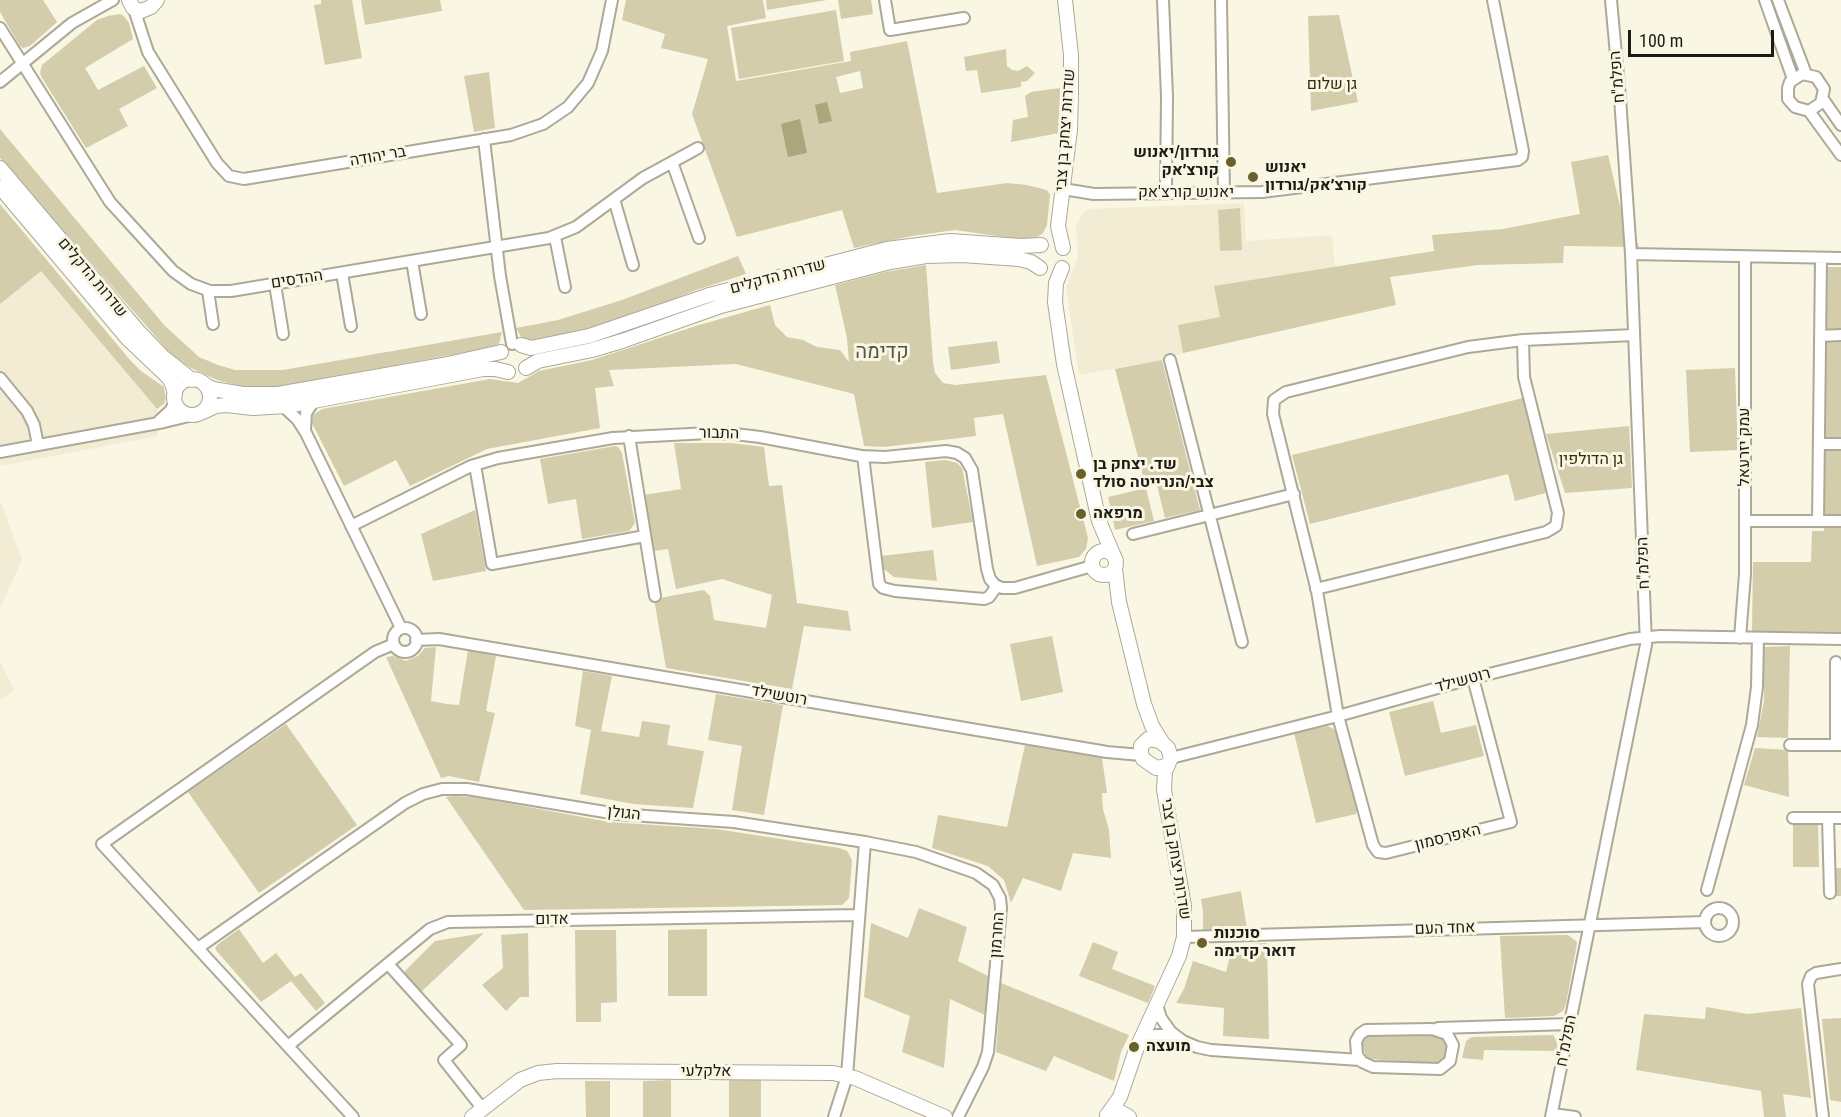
<!DOCTYPE html>
<html>
<head>
<meta charset="utf-8">
<style>
  body { margin:0 }
  #map { position:relative; width:1841px; height:1117px; overflow:hidden; background:#f9f6e4; font-family:"Roboto Condensed",sans-serif }
  canvas { display:block }
  .scale { position:absolute; left:1628px; top:30px; width:146px; height:27px; box-sizing:border-box; border:3px solid #1c1b14; border-top:0; padding-left:8px; font-size:18px; line-height:21px; white-space:nowrap; color:#1c1b14; -webkit-text-stroke:4px #f9f6e4; paint-order:stroke }
</style>
</head>
<body>
<div id="map">
<canvas width="1841" height="1117"></canvas>
<div class="scale">100 m</div>
</div>
<script>
const ctx = document.querySelector('canvas').getContext('2d');
ctx.lineJoin = 'round';
function fill(path, color) {
  ctx.fillStyle = color;
  ctx.fill(path, 'evenodd');
}
function poly(rows) {
  const path = new Path2D();
  for (const r of rows) {
    if (r.length === 3) {
      path.moveTo(r[0] + r[2], r[1]);
      path.arc(r[0], r[1], r[2], 0, 2 * Math.PI);
      continue;
    }
    path.moveTo(r[0], r[1]);
    for (let i = 2; i < r.length; i += 2) path.lineTo(r[i], r[i + 1]);
  }
  return path;
}
function stroke(path, color, width, dash) {
  ctx.strokeStyle = color;
  ctx.lineWidth = width;
  ctx.lineCap = dash ? 'butt' : 'round';
  ctx.setLineDash(dash || []);
  ctx.stroke(path);
}
function label(font, color, halo, rows, align = 'center') {
  ctx.font = font + ' "Roboto Condensed",Heebo,sans-serif';
  ctx.lineWidth = 6;
  ctx.setLineDash([]);
  ctx.textBaseline = 'middle';
  ctx.strokeStyle = halo;
  ctx.fillStyle = color;
  for (const [text, x, y, turn = 0] of rows) {
    ctx.save();
    ctx.translate(x, y);
    ctx.rotate((+turn || 0) * Math.PI / 180);
    ctx.textAlign = isNaN(turn) ? turn : align;
    if (halo) ctx.strokeText(text, 0, 0);
    ctx.fillText(text, 0, 0);
    ctx.restore();
  }
}
fill(poly([
  [1244,203,1246,241,1332,235,1335,268,1215,286,1220,317,1178,325,1183,353,1162,360,1079,375,1066,288,1078,256,1076,225,1083,213,1090,209],
  [41,270,157,409,158,436,0,466,0,304],
  [0,500,22,560,0,608],
  [0,661,14,690,0,700]
]), '#f1ecd3');
fill(poly([
  [0,0,43,0,57,22,30,46,23,48,20,46,0,12],
  [321,0,352,0,362,58,325,65,314,5,321,4],
  [361,0,440,0,442,11,365,25],
  [626,0,763,0,766,18,727,26,736,81,851,61,850,52,907,41,937,193,1007,183,1027,185,1047,190,1050,195,1047,225,1043,233,1032,241,955,230,912,236,854,248,842,210,737,237,692,114,708,59,661,48,665,34,622,20],
  [860,71,863,88,840,93,836,77],
  [766,0,827,0,767,10],
  [838,0,871,0,873,14,841,19],
  [836,10,844,61,739,79,731,28],
  [120,14,124,16,129,23,133,39,85,68,98,90,144,66,157,88,119,109,128,126,86,148,42,78,40,73,42,65,97,20,108,16],
  [1339,15,1358,102,1311,111,1308,16],
  [1006,49,1007,66,1012,70,1018,71,1027,66,1035,73,1027,81,1021,82,1021,87,981,93,977,70,966,71,964,57],
  [489,72,495,128,474,132,464,76],
  [1060,88,1059,133,1011,142,1013,120,1028,117,1025,96,1031,92],
  [0,129,165,326,199,357,218,365,235,370,283,370,502,332,499,344,489,348,272,388,244,387,217,380,189,367,169,352,0,158],
  [1608,155,1620,206,1629,220,1639,247,1564,246,1563,263,1478,265,1390,277,1396,305,1183,353,1178,325,1220,317,1214,286,1434,251,1432,235,1503,229,1580,214,1571,162],
  [0,204,130,360,141,371,164,387,166,398,164,404,157,409,41,271,0,304],
  [1240,208,1242,250,1220,251,1218,210],
  [738,256,746,274,696,290,633,316,599,326,535,341,522,338,516,328,558,320,622,300],
  [926,265,933,362,935,373,943,383,955,385,1046,375,1088,538,1086,549,1079,557,1037,566,1003,414,974,418,976,436,884,447,864,446,854,394,736,364,609,370,614,386,595,388,600,428,487,449,410,486,396,460,344,486,312,423,313,415,322,409,490,379,518,383,539,371,592,360,699,325,770,305,775,325,787,337,803,340,817,347,840,350,849,362,847,338,835,285,885,272],
  [1827,267,1841,267,1841,632,1752,631,1753,562,1811,562,1812,531,1824,531],
  [997,341,1000,363,951,370,948,347],
  [1162,360,1200,510,1165,518,1156,481,1145,484,1115,369],
  [1735,368,1738,450,1690,452,1686,370],
  [1523,398,1546,493,1515,501,1508,474,1310,524,1292,455],
  [1629,426,1632,488,1565,493,1546,434],
  [674,443,731,443,764,447,769,486,782,485,797,603,848,611,851,631,804,626,792,689,666,668,654,599,704,590,710,596,714,620,766,628,772,595,722,579,676,589,668,549,654,551,644,495,681,489],
  [615,446,618,447,622,453,635,523,629,531,582,539,576,499,548,504,540,459],
  [945,460,957,463,962,468,973,522,932,528,925,462],
  [1146,488,1154,521,1115,530,1108,497],
  [475,510,486,571,433,581,421,534],
  [933,550,937,581,894,577,884,569,881,556],
  [1052,636,1063,692,1021,701,1010,644],
  [1790,646,1788,738,1757,737,1764,701,1764,647],
  [436,647,431,701,447,704,459,705,468,650,496,656,486,711,495,713,479,782,449,776,441,778,386,657,393,656,406,661,418,656,425,648],
  [583,671,612,676,601,731,639,737,642,721,670,725,667,745,704,751,693,808,633,804,580,794,591,730,575,726],
  [716,694,783,705,764,815,732,810,742,746,708,740],
  [1433,701,1441,733,1476,725,1484,756,1405,776,1389,712],
  [286,724,357,825,259,893,188,792],
  [1328,726,1337,731,1357,810,1356,814,1316,823,1294,733],
  [1025,745,1102,758,1107,793,1102,793,1103,809,1109,830,1111,858,1073,853,1061,891,1023,878,1011,903,1004,880,988,866,932,848,938,815,1007,827],
  [1755,748,1788,750,1789,797,1744,785],
  [454,796,475,797,609,822,716,829,839,848,847,851,852,860,849,898,842,905,524,910,446,797],
  [1793,823,1818,823,1819,867,1793,867],
  [1836,868,1841,868,1841,896,1836,896],
  [1241,891,1247,929,1203,930,1203,911,1201,899],
  [919,908,967,927,958,961,988,976,985,1015,950,999,944,1068,902,1052,910,1016,864,997,871,923,908,938],
  [239,929,263,963,276,953,295,977,301,973,325,1003,316,1011,291,981,261,1002,215,949,217,945],
  [707,929,707,996,668,996,668,930],
  [575,930,616,930,617,1002,601,1003,601,1022,576,1022],
  [484,933,421,992,406,975,405,971,435,941],
  [528,933,529,997,520,997,506,1011,482,985,503,968,501,935],
  [1568,935,1577,942,1576,949,1566,1004,1563,1011,1554,1016,1505,1018,1500,936],
  [1093,942,1118,952,1112,969,1155,986,1148,1003,1079,976],
  [1267,943,1269,1039,1223,1036,1224,1008,1176,1003,1184,989,1193,961,1226,972,1233,945],
  [1001,983,1129,1035,1121,1052,1114,1081,1054,1056,1046,1071,996,1052],
  [1706,1007,1748,1014,1801,1008,1811,1098,1783,1094,1786,1117,1764,1117,1761,1091,1636,1070,1644,1014,1705,1019],
  [1841,1018,1841,1102,1830,1100,1822,1019],
  [1371,1034,1439,1035,1447,1044,1447,1053,1442,1061,1434,1064,1370,1059,1366,1056,1362,1045,1363,1039],
  [1553,1035,1557,1042,1557,1051,1484,1050,1483,1060,1462,1058,1466,1041,1472,1037],
  [671,1080,671,1117,643,1117,643,1081],
  [729,1080,761,1080,761,1117,729,1117],
  [585,1081,610,1081,610,1117,586,1117]
]), '#d3cdab');
fill(poly([
  [827,102,832,121,819,124,815,105],
  [800,119,807,153,788,157,781,124]
]), '#ada57c');
const street = poly([
  [885,0,890,30,964,18],
  [1163,0,1167,97,1166,193],
  [1221,0,1224,193],
  [1765,0,1793,79],
  [1778,0,1806,74],
  [134,9,148,52,217,163,229,176,244,179,511,135,543,124,568,107,588,83,602,51,612,0],
  [0,28,110,202,173,271,191,284,210,291,231,291,549,238,576,227,643,178,698,148],
  [0,82,72,23,113,0],
  [1823,99,1841,125],
  [1809,111,1821,103,1824,89,1816,77,1802,74,1790,82,1788,88,1788,99,1795,107,1809,111,1841,155],
  [484,139,500,276,512,344],
  [672,162,699,238],
  [1063,189,1094,194,1262,192,1518,160,1522,157,1523,151,1493,0],
  [614,199,633,265],
  [555,237,565,287],
  [1631,254,1841,258],
  [412,261,421,314],
  [342,273,351,326],
  [275,284,283,334],
  [208,291,213,324],
  [1820,336,1841,335],
  [1170,360,1242,642],
  [0,378,27,411,34,425,38,445],
  [284,407,297,419,306,433,401,628],
  [159,421,171,410,175,400],
  [305,430,306,413,314,401],
  [629,436,655,596],
  [1819,444,1841,444],
  [0,452,164,422,193,415],
  [863,456,879,584,883,588,895,591,984,599,989,597,997,586],
  [475,465,492,564,645,536],
  [1745,521,1841,521],
  [1818,521,1821,258],
  [351,526,471,466,498,458,613,438,709,433,735,434,760,437,861,456,885,457,946,451,957,453,965,458,972,470,987,569,990,579,995,585,1002,588,1015,588,1092,566],
  [1133,534,1294,494],
  [1316,589,1546,532,1556,526,1558,513,1524,377,1523,340],
  [405,640,12],
  [1740,638,1745,574,1745,257],
  [416,640,439,639,1107,752,1141,755],
  [1836,662,1836,745],
  [1473,678,1511,822,1386,853,1378,852,1373,845,1338,716,1317,591,1273,414,1274,400,1286,392,1468,347,1523,340,1634,335],
  [1790,745,1841,745],
  [1171,758,1338,716,1473,678,1630,639,1660,636,1841,639],
  [1793,818,1841,818],
  [1828,818,1830,893],
  [865,842,916,852,976,873,993,885,1000,898,1001,908,988,1052,983,1067,958,1117],
  [1707,890,1752,725,1757,687,1758,638],
  [1719,922,14],
  [1184,937,1705,922],
  [198,948,405,803,423,794,442,789,467,789,617,814,734,822,865,842,847,1076,834,1117],
  [388,964,461,1045,444,1060,482,1108],
  [1157,1005,1161,1018,1171,1032,1183,1041,1197,1047,1211,1050,1360,1060],
  [1438,1028,1570,1024],
  [1432,1029,1447,1034,1453,1045,1450,1061,1440,1069,1373,1067,1362,1062,1357,1055,1356,1041,1360,1034,1366,1030,1432,1029],
  [1140,1042,1155,1035,1174,1035],
  [288,1046,430,929,448,922,859,915],
  [1552,1114,1575,1117],
  [353,1117,102,844,375,652,394,644],
  [1551,1117,1646,645,1631,254,1620,98,1611,0],
  [1823,1117,1808,984,1811,976,1816,973,1841,969]
]);
const secondary = poly([
  [129,0,133,8,141,11,151,7,157,0],
  [0,168,138,331,163,357,192,380],
  [0,187,128,339,169,378,173,386,175,395],
  [1063,248,1058,226,1070,130,1071,93,1071,55,1065,0],
  [1062,268,1056,283,1055,302,1064,364,1099,521,1113,554],
  [521,345,531,348,589,336,709,295,887,249,950,241,1021,246,1041,245],
  [526,368,538,361,592,350,622,341,721,306,890,262,926,256,962,255,1019,259,1031,262,1040,268],
  [192,397,18],
  [205,385,213,389,243,394,278,394,443,365,501,352],
  [203,412,216,406,226,405,253,408,287,406,483,369,495,369,508,372],
  [1104,563,12],
  [1115,569,1119,602,1144,704,1152,726,1162,742],
  [1148,739,1160,741,1168,748,1171,758,1167,766,1156,768,1143,759,1141,753,1141,746,1148,739],
  [1108,1114,1120,1097,1136,1050,1179,956,1184,937,1184,906,1164,790,1165,771,1168,765],
  [1107,1115,1112,1112,1119,1111,1129,1117],
  [472,1117,520,1080,538,1073,557,1071,833,1073,855,1078,945,1117]
]);
stroke(street, '#aca999', 14);
stroke(secondary, '#aca999', 16);
stroke(street, '#fff', 10);
stroke(secondary, '#fff', 14);
for (const [x, y, r, color] of [
  [1231,162,6,"#6a602d"],
  [1253,177,6,"#6a602d"],
  [1081,474,6,"#6a602d"],
  [1081,514,6,"#6a602d"],
  [1202,943,6,"#6a602d"],
  [1134,1047,6,"#6a602d"]
]) {
  const dot = new Path2D();
  dot.arc(x, y, r, 0, 2 * Math.PI);
  ctx.fillStyle = color;
  ctx.fill(dot);
  stroke(dot, '#f9f6e4', 2);
}
label('16px', '#1c1b14', '#f9f6e4', [
  ["הפלמ\"ח",1618,77,-95],
  ["שדרות יצחק בן צבי",1066,130,-86],
  ["בר יהודה",378,157,-10],
  ["יאנוש קורצ'אק",1186,193],
  ["שדרות הדקלים",778,277,-15],
  ["שדרות הדקלים",92,278,50],
  ["ההדסים",297,280,-9],
  ["התבור",719,434,1],
  ["עמק יזרעאל",1745,447,-90],
  ["הפלמ\"ח",1644,563,-92],
  ["רוטשילד",1463,681,-15],
  ["רוטשילד",779,696,10],
  ["הגולן",624,814,6],
  ["האפרסמון",1448,838,-14],
  ["שדרות יצחק בן צבי",1175,859,81],
  ["אדום",552,920,-1],
  ["אחד העם",1445,929,-2],
  ["החרמון",998,935,-86],
  ["הפלמ\"ח",1567,1041,-79],
  ["אלקלעי",706,1072]
]);
label('16px', '#352e0c', '#f9f6e4', [
  ["גן שלום",1332,85],
  ["גן הדולפין",1591,460]
]);
label('bold 16px', '#1c1b14', '#f9f6e4', [
  ["גורדון/יאנוש",1219,153,"right"],
  ["קורצ׳אק",1219,171,"right"],
  ["יאנוש",1265,168],
  ["קורצ׳אק/גורדון",1265,186],
  ["שד. יצחק בן",1093,465],
  ["צבי/הנרייטה סולד",1093,483],
  ["מרפאה",1093,514],
  ["סוכנות",1214,934],
  ["דואר קדימה",1214,952],
  ["מועצה",1146,1047]
], 'left');
label('20px', '#555344', '#f9f6e4', [
  ["קדימה",882,353]
]);
</script>
</body>
</html>
